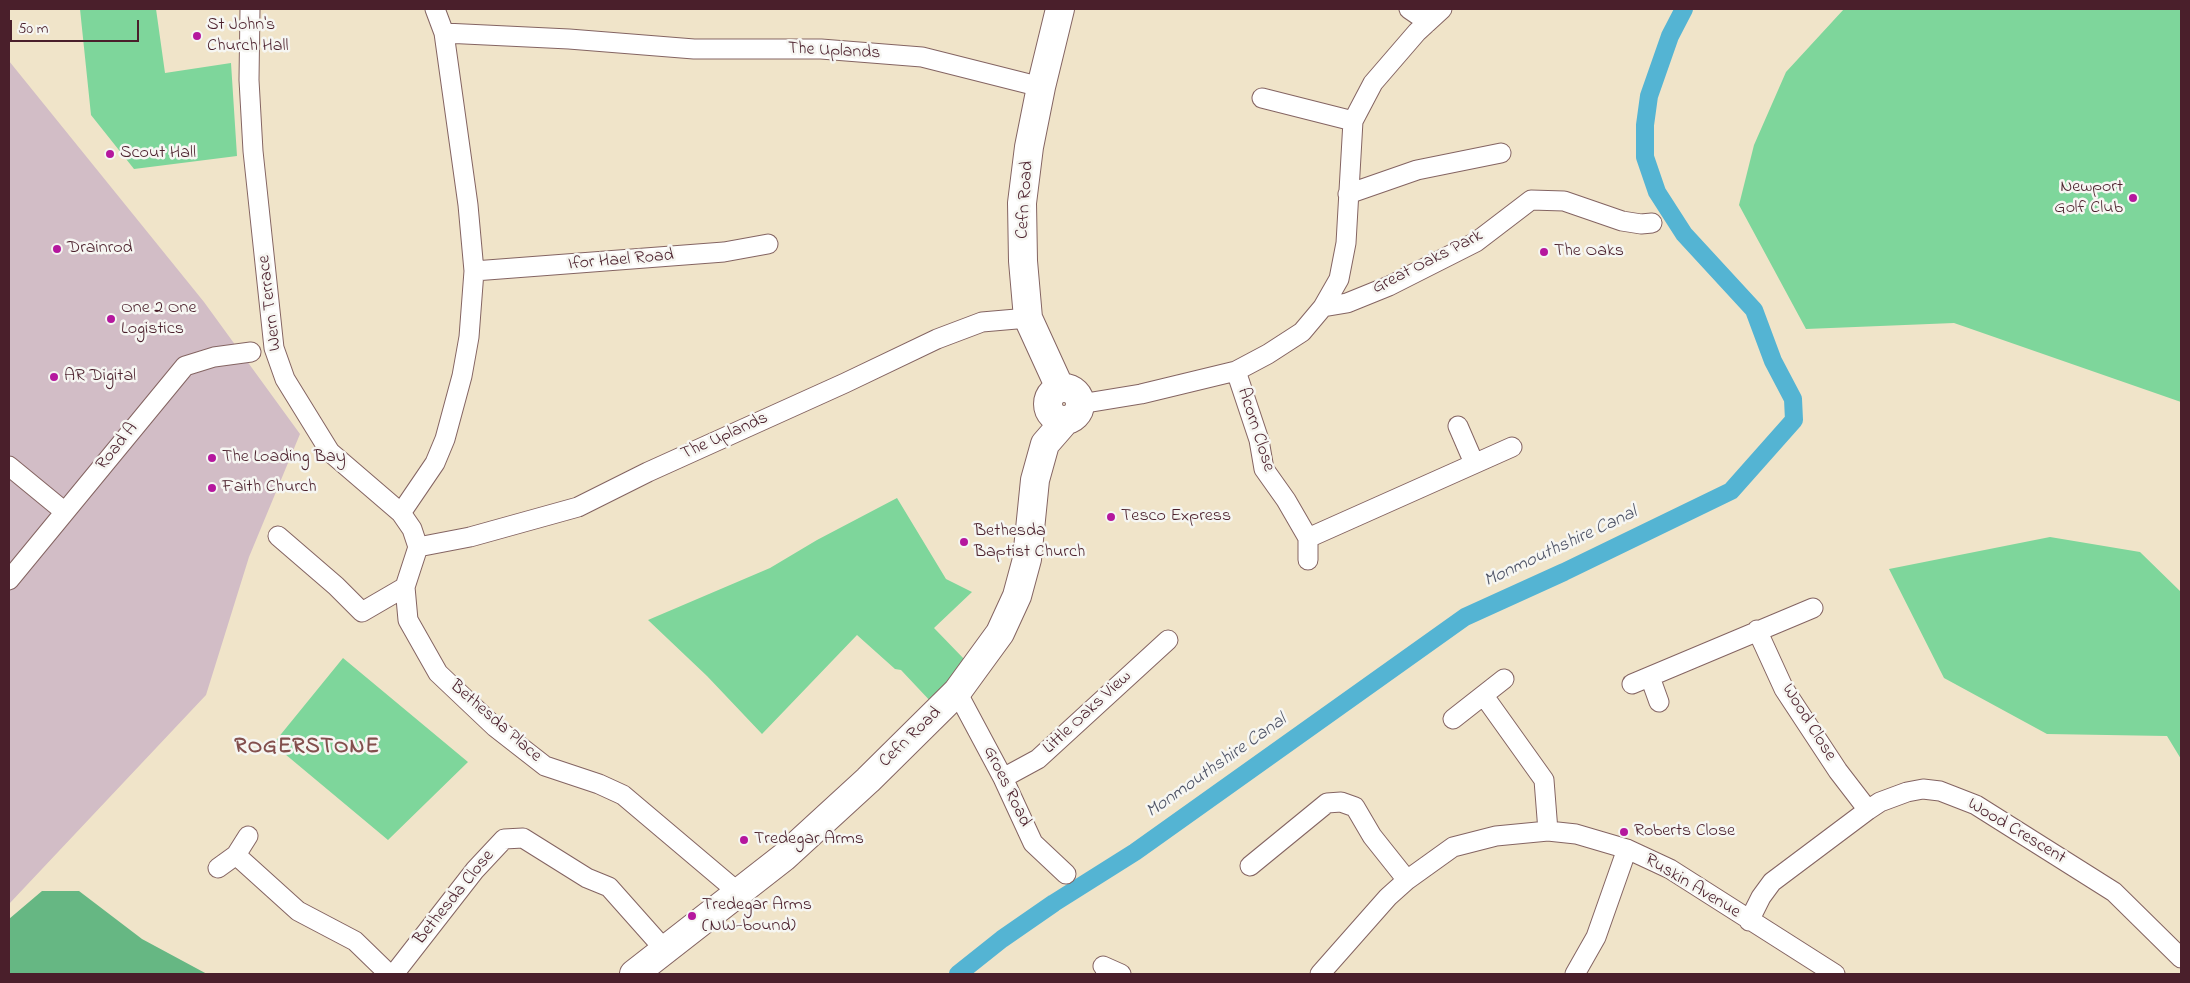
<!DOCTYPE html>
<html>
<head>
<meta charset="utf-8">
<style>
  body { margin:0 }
  #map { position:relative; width:2190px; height:983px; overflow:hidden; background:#f0e4c9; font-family:"Indie Flower",sans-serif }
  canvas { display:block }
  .frame { position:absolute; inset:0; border:10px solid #4a1f2b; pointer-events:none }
  .scale { position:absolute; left:10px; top:20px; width:129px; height:22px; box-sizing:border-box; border:2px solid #4a1f2b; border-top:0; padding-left:6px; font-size:15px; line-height:18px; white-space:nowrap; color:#4a1f2b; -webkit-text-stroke:4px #f6f6f2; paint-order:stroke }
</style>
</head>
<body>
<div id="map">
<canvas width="2190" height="983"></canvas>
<div class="frame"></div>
<div class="scale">50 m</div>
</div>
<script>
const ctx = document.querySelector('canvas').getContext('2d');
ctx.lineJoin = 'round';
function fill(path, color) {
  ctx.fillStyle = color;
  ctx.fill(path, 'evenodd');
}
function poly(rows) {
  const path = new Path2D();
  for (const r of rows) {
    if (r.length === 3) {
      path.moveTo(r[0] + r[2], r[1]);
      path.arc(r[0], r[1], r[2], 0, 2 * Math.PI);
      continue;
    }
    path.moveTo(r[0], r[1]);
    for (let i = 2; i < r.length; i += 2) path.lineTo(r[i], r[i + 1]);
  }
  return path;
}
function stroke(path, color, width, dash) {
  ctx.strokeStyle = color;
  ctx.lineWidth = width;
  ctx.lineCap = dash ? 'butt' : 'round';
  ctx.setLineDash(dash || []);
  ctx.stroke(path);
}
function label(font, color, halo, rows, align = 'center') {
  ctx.font = font + ' "Indie Flower",sans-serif';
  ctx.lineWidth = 5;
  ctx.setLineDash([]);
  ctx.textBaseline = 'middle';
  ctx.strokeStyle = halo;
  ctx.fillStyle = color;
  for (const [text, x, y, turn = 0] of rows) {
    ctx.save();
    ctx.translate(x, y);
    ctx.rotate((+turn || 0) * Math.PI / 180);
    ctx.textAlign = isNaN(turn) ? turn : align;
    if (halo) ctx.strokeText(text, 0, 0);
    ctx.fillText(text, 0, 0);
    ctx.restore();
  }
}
fill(poly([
  [9,61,204,302,300,434,249,557,206,695,9,904]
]), '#d2bdc6');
fill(poly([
  [80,9,156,9,165,73,231,63,237,156,134,169,91,115],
  [1844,9,2181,9,2181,402,1954,323,1806,329,1739,205,1754,145,1786,72],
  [897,498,946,579,972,592,934,628,965,660,933,704,901,670,895,669,857,635,762,734,707,676,648,620,770,568,817,540],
  [2050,537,2140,552,2181,592,2181,759,2167,736,2047,734,1944,678,1889,569],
  [343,658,468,762,388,840,273,744]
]), '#7ed69b');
fill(poly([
  [42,891,79,891,142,939,207,974,9,974,9,919]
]), '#66b783');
stroke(poly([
  [958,974,1002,939,1054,903,1135,852,1465,617,1564,572,1731,491,1794,420,1793,399,1773,361,1754,310,1684,234,1657,192,1645,157,1645,125,1649,96,1670,36,1684,9]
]), '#54b4d3', 18);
const minor = poly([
  [250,9,249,80,253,151,274,348,285,379,330,452,401,513,412,529,418,547],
  [1409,9,1428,22],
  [444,33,569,39,694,49,821,49,922,57,1041,87],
  [1262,98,1353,121],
  [1348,194,1417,170,1501,153],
  [474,271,724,252,768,244],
  [1323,307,1347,303,1389,286,1476,242,1531,200,1564,201,1622,221,1641,224,1652,223],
  [1236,371,1259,440,1264,469,1286,500,1308,538,1308,560],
  [1080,404,1141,394,1236,371,1268,354,1302,332,1323,307,1339,279,1346,243,1353,121,1373,83,1417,32,1442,9],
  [1458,426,1474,463],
  [9,466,65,512],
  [401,513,435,463,445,439,462,376,469,337,474,271,468,205,444,33,435,9],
  [278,536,336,586,362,612,405,587],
  [1308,538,1512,447],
  [418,547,470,537,578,507,648,472,845,383,937,339,982,322,1028,318],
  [418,547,405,587,408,620,438,673,495,727,545,766,599,784,623,795,739,893],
  [9,580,185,366,214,357,251,352],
  [1757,630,1784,689,1838,771,1868,810],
  [1650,677,1659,702],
  [1632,684,1813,608],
  [957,692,1003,778,1033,843,1066,874],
  [1484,696,1544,780,1548,831],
  [1453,719,1504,679],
  [1003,778,1038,759,1168,640],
  [236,855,298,911,355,941,389,974],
  [1250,866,1327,803,1341,802,1355,807,1372,836,1407,880],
  [218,868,236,855,248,836],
  [1749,921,1761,897,1772,882,1868,810,1880,802,1907,792,1923,789,1940,791,1976,805,2114,892,2181,958],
  [1103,966,1121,974],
  [394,974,475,870,504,839,523,838,587,878,609,887,665,950],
  [1320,974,1388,897,1407,880,1453,847,1496,836,1548,831,1576,834,1627,849,1670,869,1835,974],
  [1575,974,1596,937,1627,849]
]);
const secondary = poly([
  [1060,9,1041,87,1029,147,1022,203,1023,261,1028,318,1060,388],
  [1064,404,16],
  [634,974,784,857,868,780,957,692,1000,633,1017,596,1027,559,1035,480,1045,444,1065,421]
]);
stroke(minor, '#846462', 21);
stroke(secondary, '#846462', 30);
stroke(minor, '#fff', 19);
stroke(secondary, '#fff', 28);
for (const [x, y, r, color] of [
  [197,36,5,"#b5179e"],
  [110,154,5,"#b5179e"],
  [2133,198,5,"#b5179e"],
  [57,249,5,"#b5179e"],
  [1544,252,5,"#b5179e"],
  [111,319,5,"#b5179e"],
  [54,377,5,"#b5179e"],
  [212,458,5,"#b5179e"],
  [212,488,5,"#b5179e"],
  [1111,517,5,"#b5179e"],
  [964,542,5,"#b5179e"],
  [1624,832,5,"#b5179e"],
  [744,840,5,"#b5179e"],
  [692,916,5,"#b5179e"]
]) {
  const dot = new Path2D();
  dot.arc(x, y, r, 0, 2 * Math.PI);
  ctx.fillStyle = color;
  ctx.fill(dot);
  stroke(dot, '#f6f6f2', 2);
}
label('18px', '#4a1f2b', '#f6f6f2', [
  ["St John's",207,26],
  ["Church Hall",207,47],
  ["Scout Hall",120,154],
  ["Newport",2123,188,"right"],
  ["Golf Club",2123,209,"right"],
  ["Drainrod",67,249],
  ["The Oaks",1554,252],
  ["One 2 One",121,309],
  ["Logistics",121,330],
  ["AR Digital",64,377],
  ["The Loading Bay",222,458],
  ["Faith Church",222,488],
  ["Tesco Express",1121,517],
  ["Bethesda",974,532],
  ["Baptist Church",974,553],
  ["Roberts Close",1634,832],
  ["Tredegar Arms",754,840],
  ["Tredegar Arms",702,906],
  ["(NW-bound)",702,927]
], 'left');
label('18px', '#4a1f2b', '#f6f6f2', [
  ["The Uplands",834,52,3],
  ["Cefn Road",1026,200,-86],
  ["Ifor Hael Road",621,261,-5],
  ["Great Oaks Park",1428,263,-27],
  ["Wern Terrace",271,303,-97],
  ["Acorn Close",1255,430,72],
  ["The Uplands",725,437,-24],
  ["Road A",118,447,-51],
  ["Little Oaks View",1088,713,-43],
  ["Bethesda Place",495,722,41],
  ["Wood Close",1808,723,58],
  ["Cefn Road",911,738,-44],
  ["Groes Road",1006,787,64],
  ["Wood Crescent",2016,832,31],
  ["Ruskin Avenue",1692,887,31],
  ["Bethesda Close",455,898,-51]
]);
label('italic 19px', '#4e5366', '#f6f6f2', [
  ["Monmouthshire Canal",1561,548,-25],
  ["Monmouthshire Canal",1217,767,-35]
]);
ctx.letterSpacing = '1px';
label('bold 22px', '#834f4d', '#f6f6f2', [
  ["ROGERSTONE",307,748]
]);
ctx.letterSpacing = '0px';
</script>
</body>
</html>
